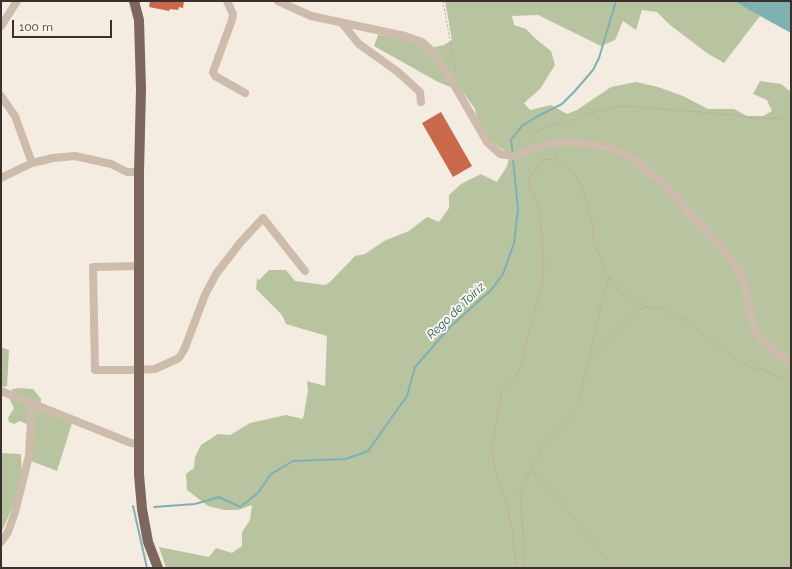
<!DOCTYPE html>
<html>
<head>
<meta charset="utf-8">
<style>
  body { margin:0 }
  #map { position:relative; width:792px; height:569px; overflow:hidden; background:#f4ebe1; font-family:Raleway,sans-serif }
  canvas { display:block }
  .frame { position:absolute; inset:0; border:2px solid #3b302b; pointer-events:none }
  .scale { position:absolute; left:12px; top:20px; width:100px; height:18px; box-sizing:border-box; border:2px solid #3b302b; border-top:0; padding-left:5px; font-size:12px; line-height:14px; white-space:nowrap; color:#3b302b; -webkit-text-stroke:3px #fbf5ee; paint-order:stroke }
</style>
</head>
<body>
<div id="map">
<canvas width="792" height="569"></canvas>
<div class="frame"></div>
<div class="scale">100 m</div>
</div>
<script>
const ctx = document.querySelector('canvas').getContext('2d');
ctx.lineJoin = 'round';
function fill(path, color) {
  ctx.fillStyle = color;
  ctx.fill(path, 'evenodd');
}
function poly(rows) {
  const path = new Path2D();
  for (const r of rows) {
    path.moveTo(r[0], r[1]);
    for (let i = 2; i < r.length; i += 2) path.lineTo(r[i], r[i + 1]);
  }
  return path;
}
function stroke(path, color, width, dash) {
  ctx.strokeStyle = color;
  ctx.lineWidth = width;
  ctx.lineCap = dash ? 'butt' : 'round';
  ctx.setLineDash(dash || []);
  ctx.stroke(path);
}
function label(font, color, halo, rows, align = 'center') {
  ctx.font = font + ' Raleway,sans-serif';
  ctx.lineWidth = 4;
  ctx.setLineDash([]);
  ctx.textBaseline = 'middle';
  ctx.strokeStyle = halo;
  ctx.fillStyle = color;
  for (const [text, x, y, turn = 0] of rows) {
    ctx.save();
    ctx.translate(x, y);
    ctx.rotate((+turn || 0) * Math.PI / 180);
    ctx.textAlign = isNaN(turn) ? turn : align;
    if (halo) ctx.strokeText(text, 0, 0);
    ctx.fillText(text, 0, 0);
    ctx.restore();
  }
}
fill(poly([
  [445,1,734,1,760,16,724,63,707,53,670,25,657,12,642,10,636,30,623,21,615,40,601,46,538,15,512,16,514,25,526,29,537,40,551,51,555,65,540,89,524,103,530,110,551,105,567,114,577,110,611,87,636,82,658,87,683,96,708,109,734,109,747,116,763,116,772,111,767,100,753,94,760,81,781,84,791,92,791,568,166,568,159,547,209,557,216,548,232,553,242,546,242,532,250,520,252,505,238,510,224,510,208,506,187,490,186,474,194,468,195,457,201,445,218,434,230,435,250,423,286,415,303,419,308,391,307,381,325,386,327,336,286,324,282,315,256,289,257,278,259,280,269,270,286,270,295,281,325,285,330,282,355,256,365,254,384,241,409,231,427,217,439,222,449,208,449,195,461,184,481,174,497,182,507,166,510,154,500,148,485,136,478,123,475,109,463,92,438,82,374,46,378,35,399,37,430,48,444,45,452,40],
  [1,347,9,350,7,386,1,387],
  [18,388,33,389,41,399,40,411,73,420,57,471,31,461,31,426,20,421,14,424,9,422,8,418,14,408,7,394,13,389],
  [1,453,21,454,22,480,10,513,1,533]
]), '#b8c4a0');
fill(poly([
  [734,1,791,1,791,33,751,11]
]), '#7fb0b2');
stroke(poly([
  [513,155,511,140,522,126,536,117,562,104,574,92,593,70,599,58,616,1],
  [133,506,147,568],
  [154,507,195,504,219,497,240,507,258,493,271,474,293,461,346,459,368,451,407,396,415,367,450,327,491,290,503,274,514,243,518,209,513,159]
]), '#7fb0b2', 2);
fill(poly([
  [150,1,184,1,183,8,179,7,178,10,170,9,169,11,149,7],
  [441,112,472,166,453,177,422,123]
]), '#c8694b');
stroke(poly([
  [443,1,456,73],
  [529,142,533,134,541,129,570,121,587,114,614,107,625,106,734,115,758,119,783,118,791,123],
  [609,278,622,294,637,300,646,307,661,308,682,318,698,329,713,343,750,367,764,370,791,383],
  [591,355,623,327,632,315,639,309,646,307],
  [532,469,615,568],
  [516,568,512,531,507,505,497,477,493,458,492,445,502,392,517,374,522,362,525,347,536,308,543,278,544,263,540,211,535,197,530,188,528,181,542,160,558,159],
  [522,568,525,558,520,495,542,447,567,423,578,406,602,301,609,278,593,240,593,224,581,185,574,172,560,162,552,150]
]), '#b9a596', 1, [2, 2]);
stroke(poly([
  [227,1,233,14,232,20,213,72,215,76,245,93],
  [278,1,311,16,405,36,422,42,434,53,456,88,487,142,500,154,513,156,522,154,527,151,551,143,565,142,583,143,606,147,621,152,633,159,663,184,723,249,738,269,743,280,754,328,759,337,779,355,791,362],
  [341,22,359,44,398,72,420,92,421,102],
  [1,26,17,1],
  [1,96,15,116,32,163],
  [1,178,32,163,53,158,75,156,111,164,127,172,139,172],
  [139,266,93,267,95,370,139,370,155,369,179,358,184,350,205,295,216,274,240,243,263,218,305,271],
  [1,391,131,443,140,444],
  [1,542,8,532,15,512,29,456,32,403]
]), '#cdbbac', 8);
stroke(poly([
  [134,1,139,20,141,89,139,172,139,475,142,509,148,542,158,568]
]), '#7d675c', 10);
label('italic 12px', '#1f5a5e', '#fbf5ee', [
  ["Rego de Toiriz",456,311,-44]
]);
</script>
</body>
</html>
